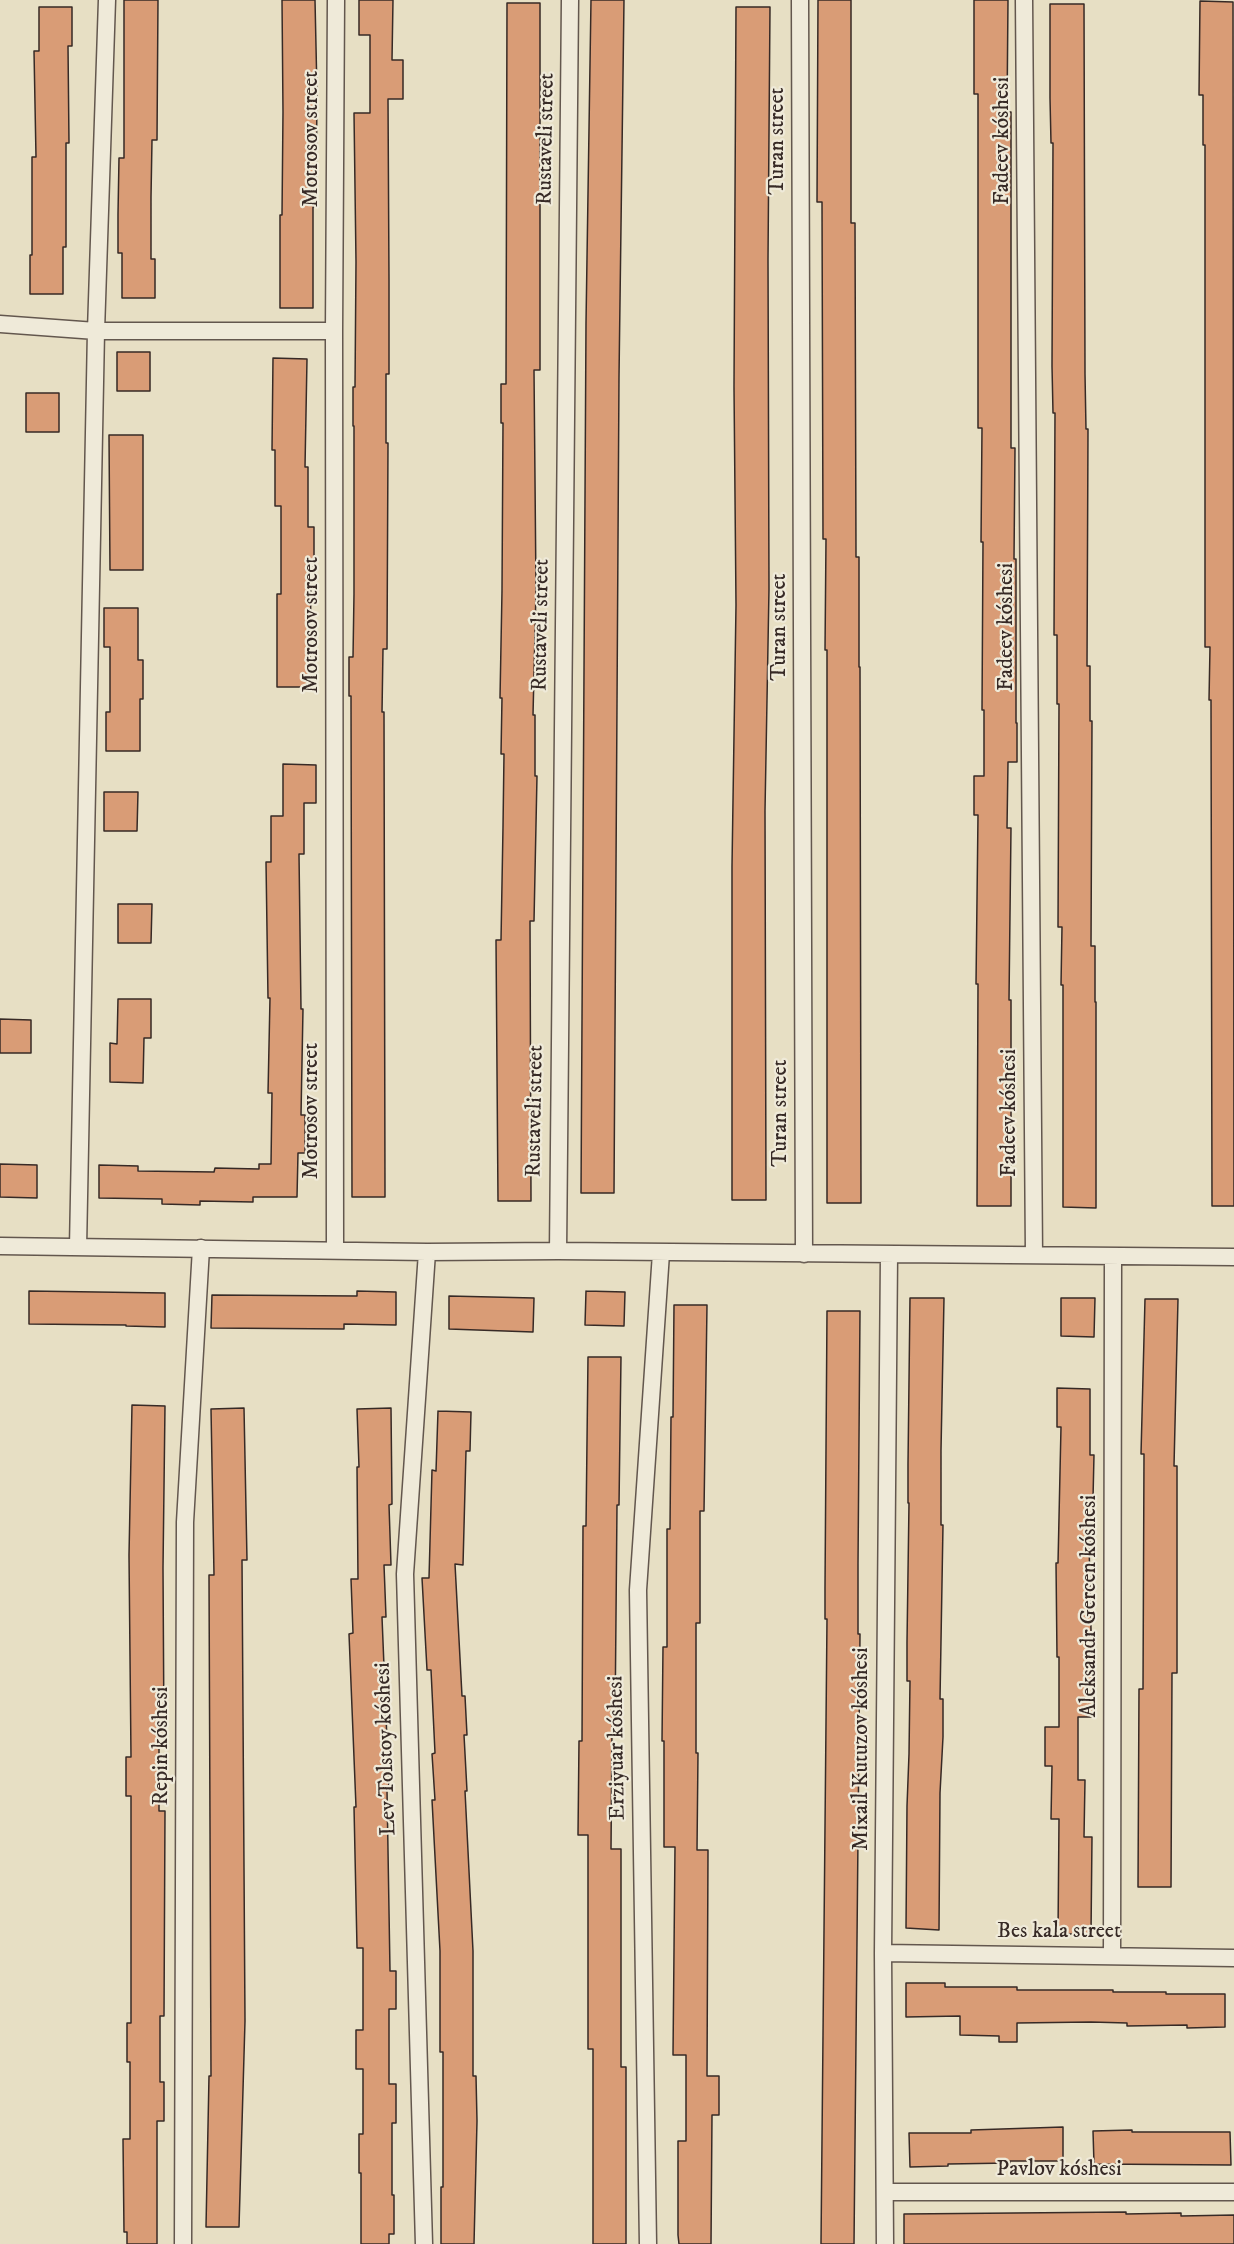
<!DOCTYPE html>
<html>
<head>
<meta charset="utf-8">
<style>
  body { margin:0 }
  canvas { display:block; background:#e7dfc4 }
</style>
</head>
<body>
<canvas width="1234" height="2244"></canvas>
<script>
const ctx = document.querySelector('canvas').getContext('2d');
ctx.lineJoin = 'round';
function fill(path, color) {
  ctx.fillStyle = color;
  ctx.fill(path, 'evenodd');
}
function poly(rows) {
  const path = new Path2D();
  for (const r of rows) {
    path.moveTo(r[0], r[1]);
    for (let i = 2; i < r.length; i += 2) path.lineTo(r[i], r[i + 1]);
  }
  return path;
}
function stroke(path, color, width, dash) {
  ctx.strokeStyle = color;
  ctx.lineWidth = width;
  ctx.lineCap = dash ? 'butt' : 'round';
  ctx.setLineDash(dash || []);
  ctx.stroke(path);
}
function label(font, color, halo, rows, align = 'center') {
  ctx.font = font + ' "IM FELL DW Pica",serif';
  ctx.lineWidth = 4.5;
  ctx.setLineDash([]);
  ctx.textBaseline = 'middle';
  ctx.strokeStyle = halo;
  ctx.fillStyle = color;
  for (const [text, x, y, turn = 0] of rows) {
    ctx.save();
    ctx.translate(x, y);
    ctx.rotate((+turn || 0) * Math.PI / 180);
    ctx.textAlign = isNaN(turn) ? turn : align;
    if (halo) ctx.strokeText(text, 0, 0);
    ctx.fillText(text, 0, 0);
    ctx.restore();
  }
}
const building = poly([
  [124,0,158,0,157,140,152,140,151,197,151,259,155,259,155,298,122,298,122,253,118,253,118,214,119,158,124,158,124,0],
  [282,0,315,0,317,92,316,207,313,207,313,308,280,308,280,215,282,215,283,112,282,0],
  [359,0,393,0,392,60,403,60,403,99,388,99,389,280,389,374,386,374,386,443,388,443,387,649,383,649,382,712,384,712,385,1197,352,1197,351,696,349,696,349,657,353,657,354,594,354,426,353,426,353,387,355,387,356,262,354,113,370,113,370,35,359,35,359,0],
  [591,0,624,0,619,377,614,1193,581,1193,586,323,591,0],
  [818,0,851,0,851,223,855,223,856,557,859,557,859,667,860,667,861,1203,827,1203,827,650,825,650,826,539,823,539,822,202,817,202,818,0],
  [974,0,1008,0,1007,112,1011,112,1011,448,1015,448,1014,559,1016,559,1016,723,1017,723,1017,762,1008,762,1007,828,1011,828,1009,1000,1011,1000,1011,1206,977,1206,978,984,976,984,978,815,974,815,974,776,984,776,984,710,982,710,983,542,981,542,982,428,978,428,978,94,974,94,974,0],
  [1200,1,1233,2,1234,1206,1212,1206,1211,700,1209,700,1210,647,1205,647,1205,145,1203,145,1203,95,1199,95,1200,1],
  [507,3,540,3,540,370,534,370,536,590,533,715,535,715,535,776,537,776,534,921,530,921,531,1201,498,1201,496,940,501,940,503,827,504,754,501,754,502,698,500,698,502,591,503,423,501,423,501,384,506,384,507,3],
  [1050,4,1084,4,1085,374,1086,429,1088,429,1087,666,1090,666,1090,721,1092,721,1091,946,1095,946,1095,1002,1096,1002,1096,1208,1063,1207,1063,985,1061,985,1062,927,1058,927,1059,704,1057,704,1057,635,1054,635,1055,413,1053,413,1052,366,1053,143,1051,143,1050,98,1050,4],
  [39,7,72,7,72,46,68,46,69,143,66,143,66,247,63,247,63,294,30,294,30,255,32,255,32,157,36,157,34,51,39,51,39,7],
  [736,7,770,7,768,259,769,589,765,811,766,1200,732,1200,732,866,736,605,734,387,736,7],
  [117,352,150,352,150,391,117,391,117,352],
  [273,358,307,359,305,467,308,467,308,527,314,527,314,566,311,566,310,687,277,687,277,594,281,594,281,506,275,506,275,450,272,450,273,358],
  [26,393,59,393,59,432,26,432,26,393],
  [109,435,143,435,143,570,110,570,109,435],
  [104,608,138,608,138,660,143,660,143,699,140,699,140,751,106,751,106,712,110,712,110,647,104,647,104,608],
  [283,764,316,765,316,803,304,803,304,854,299,854,301,1009,303,1009,301,1115,305,1115,305,1153,298,1153,297,1197,253,1197,253,1202,200,1201,200,1205,162,1204,162,1199,99,1198,99,1165,138,1166,138,1171,214,1172,215,1168,259,1169,259,1164,271,1164,272,1093,268,1093,270,998,268,998,266,862,271,862,271,816,283,816,283,764],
  [104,792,138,792,137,831,104,831,104,792],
  [118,904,152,904,151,943,118,943,118,904],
  [118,999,151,999,151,1038,144,1038,143,1083,110,1082,110,1043,117,1044,118,999],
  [0,1019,31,1020,31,1053,0,1053,0,1019],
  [0,1164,37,1165,37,1198,0,1197,0,1164],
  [29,1291,165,1293,165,1327,126,1326,126,1325,29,1324,29,1291],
  [357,1291,396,1292,396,1325,344,1324,344,1329,211,1328,212,1295,357,1296,357,1291],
  [586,1291,625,1292,624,1326,585,1325,586,1291],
  [449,1296,534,1298,533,1332,449,1329,449,1296],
  [910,1298,944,1298,941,1450,941,1525,943,1525,940,1699,943,1699,943,1737,940,1793,939,1930,906,1928,907,1806,909,1754,910,1681,907,1681,907,1642,909,1503,908,1503,908,1464,910,1298],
  [1061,1298,1095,1298,1094,1337,1061,1336,1061,1298],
  [1145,1299,1178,1299,1174,1466,1177,1466,1177,1673,1172,1673,1171,1887,1138,1887,1139,1689,1143,1689,1144,1454,1141,1454,1145,1299],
  [674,1305,707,1305,704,1511,700,1511,700,1623,696,1623,696,1753,698,1753,697,1850,708,1850,707,2076,719,2076,719,2115,712,2115,711,2244,679,2244,678,2235,678,2141,686,2141,686,2055,673,2055,675,1847,664,1847,664,1741,662,1741,663,1647,667,1647,667,1529,670,1529,671,1417,673,1417,674,1305],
  [827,1311,860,1311,858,1564,858,1634,860,1634,854,2244,821,2244,827,1619,825,1619,825,1587,827,1311],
  [588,1357,621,1357,619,1505,617,1505,615,1726,612,1726,611,1849,621,1849,621,2067,626,2067,626,2244,593,2244,593,2049,588,2049,588,1835,578,1835,579,1741,582,1741,583,1526,586,1526,588,1357],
  [1057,1388,1090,1389,1090,1455,1094,1455,1092,1542,1089,1542,1093,1717,1078,1717,1078,1780,1085,1780,1084,1837,1092,1837,1091,1934,1058,1934,1059,1819,1051,1819,1052,1766,1045,1766,1045,1727,1059,1727,1059,1657,1057,1657,1056,1563,1058,1563,1061,1427,1057,1427,1057,1388],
  [132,1405,165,1406,163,1568,164,1737,159,1737,159,1811,165,1811,164,2016,160,2016,160,2082,164,2082,164,2121,157,2121,157,2244,127,2244,127,2232,124,2232,123,2139,130,2139,130,2062,127,2062,127,2023,131,2023,131,1796,126,1796,126,1757,131,1757,129,1555,132,1405],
  [244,1408,247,1560,242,1560,245,2021,239,2227,206,2227,209,2076,211,2076,209,1575,214,1575,211,1409,244,1408],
  [391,1408,392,1504,389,1505,391,1565,384,1565,386,1617,382,1617,389,1790,387,1790,390,1971,396,1971,396,2009,389,2009,389,2084,396,2084,396,2123,392,2123,392,2195,394,2195,394,2234,389,2234,389,2244,361,2244,361,2173,359,2173,359,2134,363,2134,363,2069,356,2069,356,2030,363,2030,363,1948,357,1948,354,1807,356,1807,349,1634,353,1633,351,1579,358,1579,357,1467,359,1467,357,1409,391,1408],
  [438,1411,471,1412,470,1451,466,1451,463,1565,455,1564,462,1696,465,1696,467,1735,464,1735,467,1791,465,1791,473,1951,473,2076,476,2076,477,2121,474,2244,441,2244,441,2187,443,2187,443,2052,440,2052,440,1951,432,1800,435,1800,432,1754,435,1753,431,1670,427,1670,422,1578,429,1578,432,1470,436,1471,438,1411],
  [906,1983,945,1983,945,1987,1017,1987,1017,1990,1113,1990,1113,1992,1166,1992,1166,1994,1225,1994,1225,2027,1187,2028,1187,2025,1127,2026,1127,2023,1091,2022,1017,2023,1017,2042,999,2042,999,2036,960,2035,960,2016,906,2017,906,1983],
  [1063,2127,1063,2161,1010,2161,1010,2163,948,2164,948,2166,910,2167,909,2133,971,2133,971,2130,1063,2127],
  [1132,2130,1132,2132,1230,2132,1231,2165,1094,2164,1093,2131,1132,2130],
  [1126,2212,1126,2214,1181,2213,1181,2216,1234,2215,1234,2244,904,2244,904,2214,1126,2212]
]);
fill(building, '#d99c76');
stroke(building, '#372a26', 1.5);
const street = poly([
  [800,0,804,1254],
  [1024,0,1034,1254],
  [0,324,96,331,334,331],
  [0,1246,427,1252,558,1251,1234,1257],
  [78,1247,96,331,107,0],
  [335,1250,334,331,336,0],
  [558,1251,570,0],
  [883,1953,1234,1958],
  [1112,1955,1113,1257],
  [885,2192,1234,2192],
  [183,2244,185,1522,201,1248],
  [424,2244,405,1574,427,1252],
  [648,2244,638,1590,661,1253],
  [885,2244,883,1953,889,1255]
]);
stroke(street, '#63574e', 19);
stroke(street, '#efead9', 16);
label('22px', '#372a26', '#efead9', [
  ["Motrosov street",312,139,-90],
  ["Rustaveli street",547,139,-89],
  ["Turan street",778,141,-90],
  ["Fadeev kóshesi",1003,141,-90],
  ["Motrosov street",312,625,-90],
  ["Rustaveli street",542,625,-89],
  ["Turan street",780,627,-90],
  ["Fadeev kóshesi",1007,627,-90],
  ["Motrosov street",312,1111,-90],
  ["Rustaveli street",536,1111,-89],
  ["Turan street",781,1113,-90],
  ["Fadeev kóshesi",1010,1113,-90],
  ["Aleksandr Gercen kóshesi",1090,1606,-90],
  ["Repin kóshesi",162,1746,-90],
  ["Erziyuar kóshesi",618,1748,-91],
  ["Lev Tolstoy kóshesi",387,1749,-92],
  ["Mixail Kutuzov kóshesi",862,1749,-90],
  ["Bes kala street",1059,1932],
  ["Pavlov kóshesi",1059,2170]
]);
</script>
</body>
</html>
